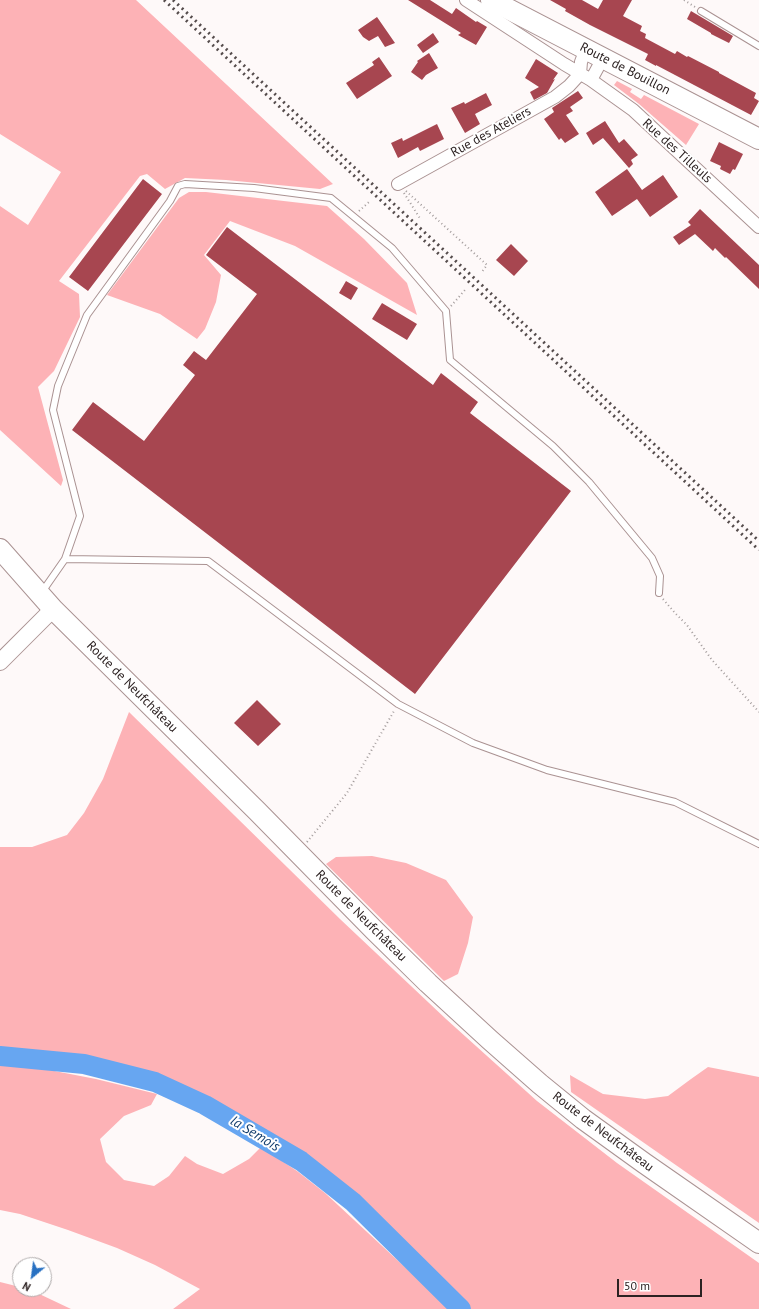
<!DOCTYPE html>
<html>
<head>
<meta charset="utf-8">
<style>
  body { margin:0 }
  #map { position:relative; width:759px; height:1309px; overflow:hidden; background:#fef9f9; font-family:"PT Sans",sans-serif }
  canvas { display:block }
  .north { position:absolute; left:12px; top:1257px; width:40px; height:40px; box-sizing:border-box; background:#fff; border:1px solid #aba7a7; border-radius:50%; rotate:209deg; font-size:11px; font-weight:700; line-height:16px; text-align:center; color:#2c2222 }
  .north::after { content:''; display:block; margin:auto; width:14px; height:18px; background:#2871c2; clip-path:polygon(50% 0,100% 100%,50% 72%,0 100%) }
  .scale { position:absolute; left:617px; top:1279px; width:85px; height:18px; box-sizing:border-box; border:2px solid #2c2222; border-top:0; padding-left:5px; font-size:12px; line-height:14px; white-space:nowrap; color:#2c2222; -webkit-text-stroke:3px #fff; paint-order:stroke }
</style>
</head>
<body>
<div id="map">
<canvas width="759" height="1309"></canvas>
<div class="north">N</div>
<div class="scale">50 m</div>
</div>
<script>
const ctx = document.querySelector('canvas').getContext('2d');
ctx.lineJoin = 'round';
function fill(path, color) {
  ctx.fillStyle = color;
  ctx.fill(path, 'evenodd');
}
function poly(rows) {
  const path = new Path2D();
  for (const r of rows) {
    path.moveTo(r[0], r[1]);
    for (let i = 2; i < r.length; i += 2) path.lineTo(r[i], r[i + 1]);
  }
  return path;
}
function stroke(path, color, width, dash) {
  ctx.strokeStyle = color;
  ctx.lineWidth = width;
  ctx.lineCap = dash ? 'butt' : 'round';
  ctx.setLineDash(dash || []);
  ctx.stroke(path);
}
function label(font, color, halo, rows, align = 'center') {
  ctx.font = font + ' "PT Sans",sans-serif';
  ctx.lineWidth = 4;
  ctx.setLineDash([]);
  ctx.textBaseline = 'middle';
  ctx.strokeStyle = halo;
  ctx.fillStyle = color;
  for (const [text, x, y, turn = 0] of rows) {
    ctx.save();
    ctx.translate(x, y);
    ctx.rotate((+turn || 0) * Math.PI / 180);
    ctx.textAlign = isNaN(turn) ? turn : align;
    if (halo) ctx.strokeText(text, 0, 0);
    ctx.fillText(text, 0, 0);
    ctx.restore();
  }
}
fill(poly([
  [0,0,136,0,333,184,320,189,226,180,185,178,165,189,147,174,140,176,59,281,79,294,80,317,54,371,38,387,63,480,61,486,0,430,0,206,28,225,61,172,0,134],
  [617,81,632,89,630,92,641,99,644,95,699,124,686,145,639,104,614,85],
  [189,192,206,192,327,206,364,239,407,283,417,315,295,246,230,221,204,255,221,275,216,302,205,329,197,339,160,314,107,295,179,198],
  [129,712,340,919,446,1019,537,1101,617,1163,759,1263,759,1309,471,1309,358,1195,306,1154,210,1099,157,1073,86,1056,0,1049,0,847,32,847,67,835,84,813,103,779],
  [372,856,406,863,446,880,473,917,468,943,458,974,444,981,326,864,336,857],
  [0,1063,44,1069,96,1079,157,1094,151,1105,124,1116,100,1139,106,1162,124,1180,154,1186,169,1176,185,1156,197,1164,223,1174,249,1159,261,1147,297,1171,325,1193,450,1309,173,1309,200,1289,155,1265,117,1248,68,1230,20,1214,0,1210],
  [708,1067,759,1077,759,1223,571,1092,570,1075,603,1094,645,1099,668,1096,691,1079],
  [0,1282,20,1287,20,1289,33,1291,71,1309,0,1309]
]), '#fdb2b6');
stroke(poly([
  [0,1056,84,1064,155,1082,205,1105,301,1161,353,1202,461,1309]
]), '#67a6f1', 20);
fill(poly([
  [408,0,430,0,452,14,456,8,476,22,477,21,487,27,476,45,458,35,461,33],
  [550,0,582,0,598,9,603,0,632,0,623,16,642,26,640,31,646,34,645,38,675,54,677,51,687,57,688,56,719,72,719,73,756,93,754,98,759,101,751,115,656,65,656,66,645,60,648,54,590,25,565,11,566,9],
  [691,11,733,36,729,43,711,34,711,33,687,19],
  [377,17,395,43,385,47,378,36,369,41,363,37,358,30],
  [433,33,439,42,423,53,417,45],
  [429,53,438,68,426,75,422,80,411,72,418,62,417,61],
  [379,57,392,76,357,99,346,83,374,65,372,62],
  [536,59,558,73,553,80,555,79,547,93,534,100,530,92,539,87,525,78],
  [578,91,583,98,570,107,573,111,566,115,579,134,565,143,561,138,559,140,544,119,554,112,552,108],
  [486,93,492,105,475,114,480,124,465,133,451,108,464,102,465,104],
  [605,121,619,143,624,139,638,155,631,160,633,164,629,168,603,138,593,145,586,133],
  [437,124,444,139,420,151,418,147,398,158,391,143,402,138,403,141],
  [719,142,743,154,735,170,733,169,730,174,720,169,721,166,710,161],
  [627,169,642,190,663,175,678,197,650,217,637,199,612,216,595,192],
  [143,179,162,194,88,291,69,277],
  [700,209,759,265,759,289,726,257,725,258,715,248,713,251,695,234,679,245,673,237,691,225,688,222],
  [227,227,433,385,441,373,478,402,470,413,571,491,415,694,72,430,93,402,144,441,195,375,183,365,194,351,206,360,257,294,206,255],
  [511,244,528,261,514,276,496,260],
  [346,281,358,288,351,300,339,293],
  [382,303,417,324,407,340,372,319],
  [257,700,281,724,258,746,234,723]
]), '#a74650');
const service = poly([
  [701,11,759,46],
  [65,559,208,561,398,704,473,743,547,770,675,802,759,844],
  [42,592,65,559,80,516,53,410,58,386,87,315,170,201,178,186,185,184,254,188,331,198,392,248,446,311,450,360,553,446,589,482,652,558,660,576,659,593]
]);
const minor = poly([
  [466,0,564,64,591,80,633,110,759,227],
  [580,74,581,62,586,49],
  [591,80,603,58],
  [398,184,555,97,569,86,580,74]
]);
const tertiary = poly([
  [0,662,53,609]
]);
const primary = poly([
  [491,0,759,139],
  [0,549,53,609,257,811,374,930,428,983,490,1040,540,1084,583,1119,644,1163,759,1243]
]);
stroke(service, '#aa9292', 8);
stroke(minor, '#aa9292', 14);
stroke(tertiary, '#aa9292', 18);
stroke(primary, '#aa9292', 22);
stroke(poly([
  [684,0,695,7],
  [406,191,487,265,481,273],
  [404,193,421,220],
  [359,211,369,202],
  [451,306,465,290],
  [663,599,675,613,687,625,712,660,759,712],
  [307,842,347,793,394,711]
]), '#a39c9c', 2, [1, 3]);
stroke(service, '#fff', 6);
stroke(minor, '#fff', 12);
stroke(tertiary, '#fff', 16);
stroke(primary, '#fff', 20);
stroke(poly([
  [164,0,759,550],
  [173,0,759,541]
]), '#554c4c', 3, [2, 4]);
label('13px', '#2c2222', '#fff', [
  ["Route de Bouillon",625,69,27],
  ["Rue des Ateliers",491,132,-29],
  ["Rue des Tilleuls",677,151,42],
  ["Route de Neufchâteau",132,687,45],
  ["Route de Neufchâteau",361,916,45],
  ["Route de Neufchâteau",603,1132,37]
]);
label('italic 14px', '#123d6d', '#fff', [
  ["la Semois",255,1134,31]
]);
</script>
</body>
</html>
